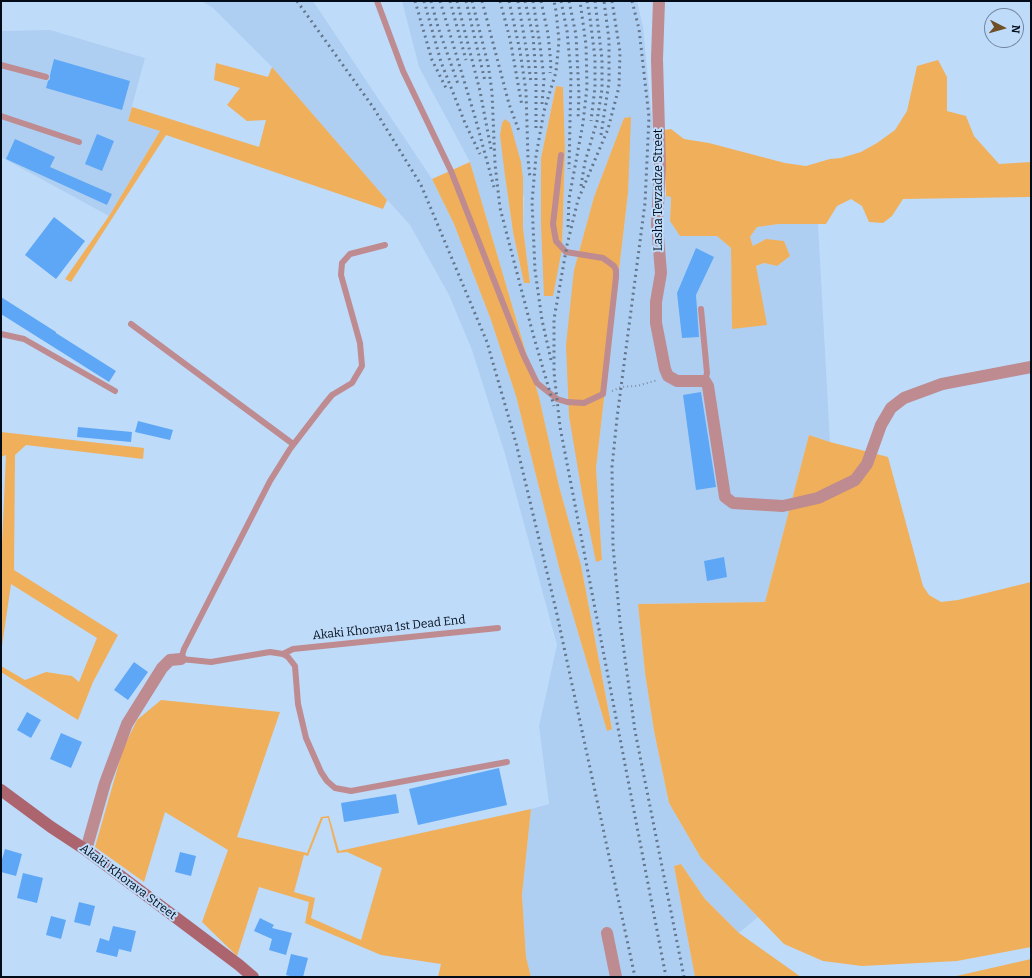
<!DOCTYPE html>
<html>
<head>
<meta charset="utf-8">
<style>
  body { margin:0 }
  #map { position:relative; width:1032px; height:978px; overflow:hidden; background:#bfdbfa; font-family:Bitter,serif }
  canvas { display:block }
  .frame { position:absolute; inset:0; border:2px solid #020c18; pointer-events:none }
  .north { position:absolute; left:984px; top:8px; width:40px; height:40px; box-sizing:border-box; background:#bfdbfa; border:1px solid #7388a0; border-radius:50%; rotate:96deg; font-size:11px; font-weight:700; line-height:16px; text-align:center; color:#020c18 }
  .north::after { content:''; display:block; margin:auto; width:14px; height:18px; background:#6f4f25; clip-path:polygon(50% 0,100% 100%,50% 72%,0 100%) }
</style>
</head>
<body>
<div id="map">
<canvas width="1032" height="978"></canvas>
<div class="frame"></div>
<div class="north">N</div>
</div>
<script>
const ctx = document.querySelector('canvas').getContext('2d');
ctx.lineJoin = 'round';
function fill(path, color) {
  ctx.fillStyle = color;
  ctx.fill(path, 'evenodd');
}
function poly(rows) {
  const path = new Path2D();
  for (const r of rows) {
    path.moveTo(r[0], r[1]);
    for (let i = 2; i < r.length; i += 2) path.lineTo(r[i], r[i + 1]);
  }
  return path;
}
function stroke(path, color, width, dash) {
  ctx.strokeStyle = color;
  ctx.lineWidth = width;
  ctx.lineCap = dash ? 'butt' : 'round';
  ctx.setLineDash(dash || []);
  ctx.stroke(path);
}
function label(font, color, halo, rows, align = 'center') {
  ctx.font = font + ' Bitter,serif';
  ctx.lineWidth = 4;
  ctx.setLineDash([]);
  ctx.textBaseline = 'middle';
  ctx.strokeStyle = halo;
  ctx.fillStyle = color;
  for (const [text, x, y, turn = 0] of rows) {
    ctx.save();
    ctx.translate(x, y);
    ctx.rotate((+turn || 0) * Math.PI / 180);
    ctx.textAlign = isNaN(turn) ? turn : align;
    if (halo) ctx.strokeText(text, 0, 0);
    ctx.fillText(text, 0, 0);
    ctx.restore();
  }
}
fill(poly([
  [202,1,313,1,432,179,454,224,491,320,516,396,560,571,607,731,612,728,581,565,559,486,539,397,470,162,419,67,402,1,637,1,643,27,652,120,654,192,671,197,670,221,717,236,731,248,731,277,764,263,777,266,766,239,753,246,750,237,757,227,779,224,818,224,830,442,809,435,765,602,638,604,645,673,654,731,669,803,701,858,758,917,739,933,705,899,681,864,674,866,695,977,531,977,526,957,522,895,531,809,549,804,539,726,557,645,505,454,472,350,449,295,410,225,372,183,272,67,213,8],
  [556,86,563,87,565,150,562,249,541,224,541,158],
  [624,118,628,193,596,468,602,560,596,561,574,270,594,197],
  [505,176,524,196,523,228,530,283,524,283,513,232],
  [50,30,145,58,128,121,160,131,109,216,1,157,1,31]
]), '#afcff2');
fill(poly([
  [938,60,947,77,947,111,966,116,974,136,999,164,1031,162,1031,197,903,199,892,216,883,223,869,222,862,206,851,199,837,206,826,224,779,224,757,227,750,237,753,246,766,239,784,241,790,256,777,266,764,263,756,266,767,325,732,329,731,248,717,236,680,236,670,221,671,197,666,196,664,130,671,129,684,139,709,143,785,163,806,166,830,159,841,158,861,152,877,143,895,130,907,111,917,66],
  [216,63,268,77,272,67,387,200,383,209,166,135,71,282,65,279,109,216,160,131,128,121,132,107,259,147,266,120,247,121,227,105,240,88,214,80],
  [556,86,563,87,565,150,562,249,553,296,544,296,541,224,541,158],
  [631,117,628,193,596,468,602,560,596,562,582,493,569,416,566,345,574,270,594,197,624,118],
  [505,119,510,123,521,162,523,179,523,228,530,283,524,283,513,232,505,176,500,135,502,123],
  [470,162,539,397,559,486,581,565,612,729,607,731,560,571,516,396,491,320,454,224,432,179],
  [1,432,144,448,143,459,26,445,15,455,14,570,118,635,93,682,78,720,1,672,1,666,25,680,46,672,72,676,79,682,97,638,11,584,1,653,1,566,6,455,1,457],
  [809,435,830,442,888,457,923,586,929,595,941,602,958,600,1031,582,1031,947,957,961,862,966,823,961,784,944,701,858,669,803,654,731,645,673,638,604,765,602],
  [161,700,280,712,237,837,307,853,321,817,329,816,339,851,531,809,522,895,526,957,531,977,438,977,441,964,381,955,305,923,309,902,259,887,237,956,202,922,228,850,165,812,144,882,95,847,123,749,137,720],
  [323,818,328,818,337,853,347,852,382,868,361,940,311,918,315,898,294,892,304,855,308,856],
  [681,864,705,899,739,933,801,977,695,977,674,866],
  [1031,959,1031,977,947,977,952,977]
]), '#f0af5a');
fill(poly([
  [54,59,130,81,122,110,46,88,48,81,50,79,50,75],
  [97,134,114,141,102,171,85,164],
  [15,139,55,157,50,167,112,194,107,205,6,159],
  [54,217,85,241,56,279,25,255],
  [696,248,714,257,696,295,699,337,682,338,677,293],
  [1,297,56,332,56,333,116,371,109,382,1,314],
  [701,392,716,487,696,490,683,395],
  [138,421,173,430,170,440,135,432],
  [78,427,132,432,131,442,77,437],
  [724,557,727,577,707,581,704,561],
  [134,662,148,672,128,700,114,690],
  [27,712,41,720,31,738,17,730],
  [61,733,82,742,71,768,50,759],
  [499,768,507,805,418,825,409,789],
  [396,794,399,813,344,822,341,803],
  [5,849,22,854,16,876,1,872,1,863],
  [180,852,196,856,191,876,175,872],
  [23,873,43,878,37,903,17,898],
  [79,902,95,906,90,926,74,922],
  [51,916,66,920,61,939,46,935],
  [260,918,274,925,272,928,292,933,286,955,269,950,272,939,254,931],
  [113,926,136,931,131,952,119,949,117,957,96,952,100,938,109,941],
  [291,954,308,958,303,977,294,977,286,975]
]), '#5da7f6');
stroke(poly([
  [612,391,621,387,637,386,658,380]
]), '#7a8fa7', 2, [1, 3]);
stroke(poly([
  [377,1,403,71,451,171,523,354,537,383,557,399,567,402,584,403,603,394,616,277,616,270,614,266,603,258,566,252,556,241,553,224,561,155],
  [1,65,46,77],
  [1,116,79,142],
  [385,245,350,254,342,263,341,275,360,343,362,366,352,383,332,395,323,406,290,449,270,481,184,649,181,659,211,662,270,652,283,654,288,657,295,666,298,704,306,738,321,772,327,781,335,788,351,791,507,762],
  [701,309,707,373,705,381],
  [131,324,293,444],
  [1,334,24,339,115,391],
  [283,654,293,649,498,628]
]), '#bd8b90', 6);
stroke(poly([
  [659,1,657,59,660,167,657,224,661,273,656,302,656,323,665,369,668,376,677,381,705,381,708,386,725,497,733,503,783,506,818,498,855,480,867,464,881,425,891,408,904,398,942,384,1031,367],
  [86,850,105,783,127,724,162,668,170,660,181,659],
  [607,933,616,977]
]), '#bd8b90', 12);
stroke(poly([
  [1,790,51,827,86,850,239,965,253,977]
]), '#ac646e', 12);
stroke(poly([
  [297,1,373,107,421,185,487,342,516,443,556,610,635,977],
  [415,1,432,60,446,88],
  [424,1,441,62,465,123,480,154],
  [431,1,438,27,458,84],
  [440,1,475,117,494,187],
  [450,1,466,60],
  [457,1,480,91,491,149],
  [466,1,485,81],
  [472,1,488,64,492,92,495,164,500,208,533,334,554,406],
  [482,1,509,104,519,131],
  [500,1,510,39,522,106],
  [509,1,520,51,526,91,528,159,530,178],
  [518,1,528,59,531,83],
  [525,1,533,36,536,75,536,132],
  [533,1,540,45,544,79,542,104],
  [541,1,548,34,551,65,550,73],
  [561,1,567,31,571,74,569,169],
  [569,1,576,35,579,95,578,119],
  [587,1,590,18,595,58,595,87,591,121],
  [612,1,620,52,619,87,608,129,578,200,567,245,554,319,554,372,560,427,666,977],
  [632,1,639,29,649,117,645,203,617,418,612,467,613,546,620,622,635,731,684,977],
  [601,135,609,82,609,40,604,1],
  [581,186,585,162,597,121,602,89,602,59,595,1],
  [568,227,569,199,583,123,587,87,586,45,580,1],
  [551,360,542,320,535,270,532,202,536,156,544,111,556,72,559,41,556,11,554,1]
]), '#63768c', 3, [2, 4]);
label('12px', '#020c18', '#bfdbfa', [
  ["Lasha Tevzadze Street",659,190,-90],
  ["Akaki Khorava 1st Dead End",389,628,-6],
  ["Akaki Khorava Street",128,882,37]
]);
</script>
</body>
</html>
